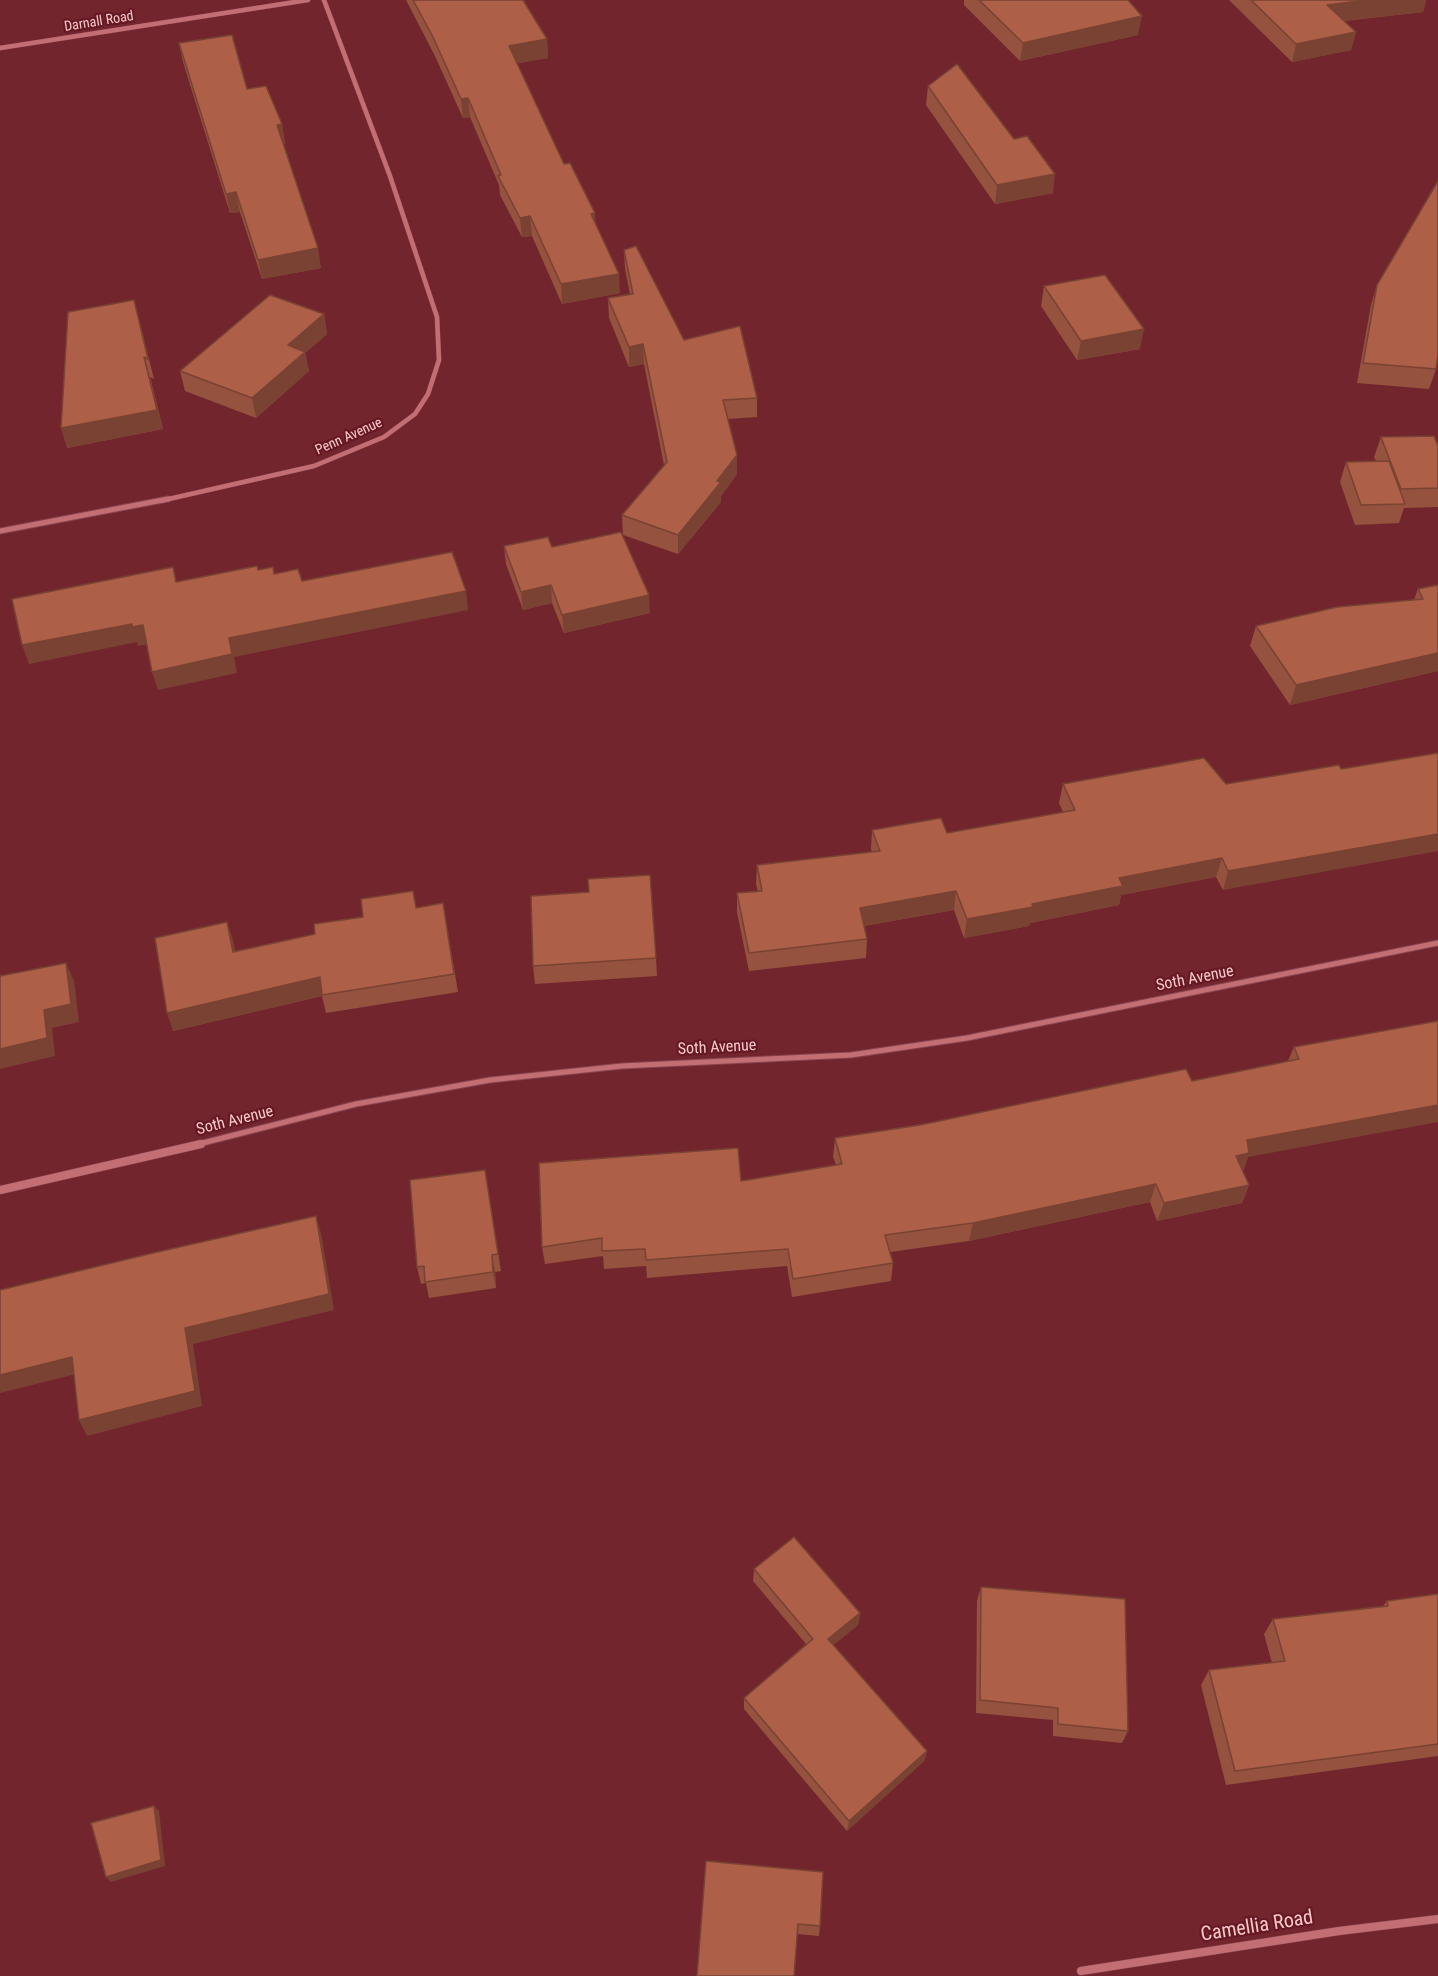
<!DOCTYPE html>
<html>
<head>
<meta charset="utf-8">
<style>
  body { margin:0 }
  canvas { display:block; background:#73252e }
</style>
</head>
<body>
<canvas width="1438" height="1976"></canvas>
<script>
const ctx = document.querySelector('canvas').getContext('2d');
ctx.lineJoin = 'round';
function poly(rows) {
  const path = new Path2D();
  for (const r of rows) {
    path.moveTo(r[0], r[1]);
    for (let i = 2; i < r.length; i += 2) path.lineTo(r[i], r[i + 1]);
  }
  return path;
}
function stroke(path, color, width, dash) {
  ctx.strokeStyle = color;
  ctx.lineWidth = width;
  ctx.lineCap = dash ? 'butt' : 'round';
  ctx.setLineDash(dash || []);
  ctx.stroke(path);
}
function fill(path, color) {
  ctx.fillStyle = color;
  ctx.fill(path, 'evenodd');
}
function label(font, color, halo, rows, align = 'center') {
  ctx.font = font + ' "Roboto Condensed",sans-serif';
  ctx.lineWidth = 4.5;
  ctx.setLineDash([]);
  ctx.textBaseline = 'middle';
  ctx.strokeStyle = halo;
  ctx.fillStyle = color;
  for (const [text, x, y, turn = 0] of rows) {
    ctx.save();
    ctx.translate(x, y);
    ctx.rotate((+turn || 0) * Math.PI / 180);
    ctx.textAlign = isNaN(turn) ? turn : align;
    if (halo) ctx.strokeText(text, 0, 0);
    ctx.fillText(text, 0, 0);
    ctx.restore();
  }
}
const streetFar2 = poly([
  [0,48,308,0],
  [160,501,314,466,384,437,415,414,428,394,439,360,437,317,390,176,324,0]
]);
const streetFar1 = poly([
  [0,531,168,499],
  [195,1145,356,1104,490,1080,622,1066,851,1055,967,1038,1438,943]
]);
const street = poly([
  [0,1190,201,1144],
  [1081,1971,1339,1931,1438,1919]
]);
stroke(streetFar2, '#88434f', 5);
stroke(streetFar1, '#88434f', 7);
stroke(street, '#88434f', 9);
stroke(streetFar2, '#c36e73', 4.5);
stroke(streetFar1, '#c36e73', 5);
stroke(street, '#c36e73', 8);
fill(poly([
  [406,0,523,0,547,39,548,58,517,63,564,164,596,225,620,293,562,304,532,236,522,237,500,195,499,185,470,117,463,118,435,56],
  [964,0,1128,0,1138,35,1020,61,964,5],
  [1229,0,1426,0,1423,12,1344,21,1356,32,1351,50,1292,62],
  [179,43,247,89,282,124,285,144,284,144,321,268,262,279,240,212,230,213,183,62],
  [928,86,1014,139,1053,193,995,204,926,105],
  [624,250,684,340,757,398,757,417,728,419,737,455,737,474,721,496,721,502,678,554,623,535,622,515,664,465,644,364,629,367,609,318,608,298,630,294,625,269],
  [1377,285,1436,369,1429,389,1357,383,1371,305],
  [1044,286,1140,349,1077,360,1041,306],
  [134,300,154,379,150,377,163,429,67,448],
  [324,314,327,334,305,353,309,371,256,418,185,391,180,371],
  [1381,437,1438,446,1438,507,1404,508,1399,523,1355,525,1340,482,1346,462,1376,461,1374,457],
  [504,546,552,547,650,613,564,633,552,603,523,610,506,564],
  [1438,585,1438,671,1290,705,1250,646,1256,626,1414,600,1418,589],
  [1339,765,1223,890,1216,877,1121,895,1119,905,1030,923,1029,926,964,938,954,910,864,926,867,939,866,958,749,971,737,912,737,893,758,891,756,884,757,865,872,852,871,849,872,830,947,833,1063,812,1059,803,1063,784,1226,784],
  [413,891,416,908,443,903,458,992,326,1013,322,996,173,1031,227,922,235,951,315,934,363,917],
  [656,958,657,976,535,984,533,966],
  [1438,1021,1248,1157,1243,1171,1249,1185,1242,1203,1157,1221,1150,1202,969,1241,890,1252,893,1263,891,1281,792,1297,787,1266,647,1278,646,1266,604,1269,603,1256,545,1264,542,1247,741,1181,836,1165,833,1157,835,1138,1192,1081,1288,1061,1294,1047],
  [485,1170,501,1271,495,1272,496,1288,429,1298,426,1283,421,1284,417,1267],
  [754,1569,860,1613,858,1625,833,1645,927,1751,924,1761,847,1831,744,1709,744,1698,806,1644,753,1581],
  [981,1587,1128,1731,1122,1743,1053,1736,1053,1720,976,1713,977,1601],
  [1438,1594,1438,1756,1226,1785,1201,1685,1209,1670,1272,1663,1264,1634,1273,1619,1383,1606,1387,1601],
  [706,1861,820,1926,819,1936,797,1934]
]), '#95523e');
fill(poly([
  [1368,0,1426,0,1423,12,1322,23,1327,5],
  [1142,16,1138,35,1020,61,1023,43],
  [1356,32,1351,50,1292,62,1296,44],
  [547,39,548,58,510,65,509,46],
  [468,98,470,117,463,118,461,99],
  [282,124,285,144,281,144,277,125],
  [1055,174,1053,193,995,204,997,185],
  [236,192,240,212,230,213,226,194],
  [595,213,596,232,591,214],
  [530,216,532,236,522,237,520,218],
  [318,248,321,268,262,279,258,260],
  [619,274,620,293,562,304,561,284],
  [324,314,327,334,305,353,309,371,256,418,252,398,288,345],
  [1144,329,1140,349,1077,360,1081,341],
  [643,344,644,364,629,367,629,347],
  [144,357,163,429,67,448,61,428],
  [737,455,737,474,721,496,721,502,678,554,678,535,717,481],
  [551,585,552,603,523,610,521,592],
  [466,591,468,610,234,657,237,673,158,690,152,672,229,638],
  [649,595,650,613,564,633,562,615],
  [132,624,143,625,149,644,138,646,137,642,29,664,22,645],
  [1438,653,1438,671,1290,705,1296,685],
  [1438,834,1438,851,1223,890,1228,871],
  [1222,858,1216,877,1121,895,1119,905,1030,923,1029,926,964,938,967,919,1119,878],
  [956,891,954,910,858,927,860,908],
  [227,922,233,940,239,970,233,952],
  [66,963,74,981,79,1022,52,1028,55,1056,0,1069,0,1049,44,1010],
  [320,977,322,996,173,1031,167,1013],
  [1438,1105,1438,1122,1248,1157,1242,1172,1236,1156,1247,1140],
  [1156,1184,1150,1202,969,1241,973,1223],
  [1249,1185,1242,1203,1157,1221,1164,1203],
  [316,1216,321,1233,334,1310,193,1344,202,1406,87,1436,79,1420],
  [492,1255,495,1272,496,1288,493,1272],
  [72,1357,80,1373,0,1393,0,1375],
  [860,1613,858,1625,826,1651,828,1639],
  [927,1751,924,1761,847,1831,849,1821],
  [154,1806,159,1811,165,1866,111,1882,106,1877]
]), '#794232');
const building = poly([
  [413,0,523,0,547,39,509,46,564,164,570,163,595,213,591,214,619,274,561,284,530,216,520,218,498,176,501,175,468,98,461,99,433,37,413,0],
  [979,0,1128,0,1142,16,1023,43,979,0],
  [1251,0,1368,0,1327,5,1356,32,1296,44,1251,0],
  [232,35,247,89,266,86,282,124,277,125,318,248,258,260,236,192,226,194,179,43,232,35],
  [957,64,1014,139,1027,136,1055,174,997,185,928,86,957,64],
  [1438,181,1438,354,1436,369,1363,363,1377,285,1438,181],
  [636,246,684,340,740,326,757,398,723,400,737,455,717,481,721,482,678,535,622,515,667,462,643,344,629,347,608,298,633,294,624,250,636,246],
  [1105,275,1144,329,1081,341,1044,286,1105,275],
  [270,295,324,314,288,345,305,352,252,398,180,371,270,295],
  [134,300,148,359,144,357,157,410,61,428,68,312,134,300],
  [1434,436,1438,446,1438,488,1401,489,1381,437,1434,436],
  [1389,461,1405,504,1361,505,1346,462,1389,461],
  [621,532,649,595,562,615,551,585,521,592,504,546,548,537,552,547,621,532],
  [452,552,466,591,229,638,232,654,152,672,143,625,132,627,132,624,22,645,12,599,173,567,176,582,257,566,258,570,273,567,274,574,298,569,302,581,452,552],
  [1438,585,1438,653,1296,685,1256,626,1337,607,1423,599,1418,589,1438,585],
  [1438,753,1438,834,1228,871,1222,858,1119,878,1123,886,1032,904,1033,907,967,919,956,891,860,908,867,939,749,953,737,893,762,891,757,865,880,851,872,830,941,818,947,833,1075,810,1063,784,1204,758,1226,784,1339,765,1341,769,1438,753],
  [650,875,656,958,533,966,531,896,589,892,588,879,650,875],
  [413,891,416,908,443,903,454,974,322,995,320,977,167,1013,155,938,227,922,233,952,315,934,314,924,363,917,361,899,413,891],
  [66,963,71,1004,44,1010,47,1038,0,1049,0,976,66,963],
  [1438,1021,1438,1105,1247,1140,1249,1153,1236,1156,1249,1185,1164,1203,1156,1184,973,1223,885,1235,893,1263,793,1279,788,1249,646,1260,645,1249,602,1251,602,1238,542,1247,539,1163,738,1148,741,1181,842,1164,835,1138,920,1125,1186,1069,1192,1081,1299,1059,1294,1047,1438,1021],
  [485,1170,498,1254,492,1255,493,1272,425,1282,424,1266,417,1267,410,1180,485,1170],
  [316,1216,329,1294,185,1328,195,1391,79,1420,72,1357,0,1375,0,1290,153,1253,316,1216],
  [794,1537,860,1613,828,1639,927,1751,849,1821,744,1698,813,1639,754,1569,794,1537],
  [981,1587,1125,1599,1128,1731,1058,1724,1058,1708,980,1700,981,1587],
  [1438,1594,1438,1744,1235,1771,1209,1670,1285,1661,1273,1619,1388,1606,1387,1601,1438,1594],
  [154,1806,161,1860,106,1877,91,1823,154,1806],
  [706,1861,823,1872,820,1926,798,1924,794,1976,697,1976,706,1861]
]);
fill(building, '#ad5f48');
stroke(building, '#794232', 1.5);
label('14px', '#f8c8c9', '#661924', [
  ["Darnall Road",99,22,-9],
  ["Penn Avenue",349,437,-24]
]);
label('16px', '#f8c8c9', '#661924', [
  ["Soth Avenue",1195,979,-11],
  ["Soth Avenue",717,1048,-3],
  ["Soth Avenue",235,1121,-14]
]);
label('20px', '#f8c8c9', '#661924', [
  ["Camellia Road",1257,1927,-9]
]);
</script>
</body>
</html>
